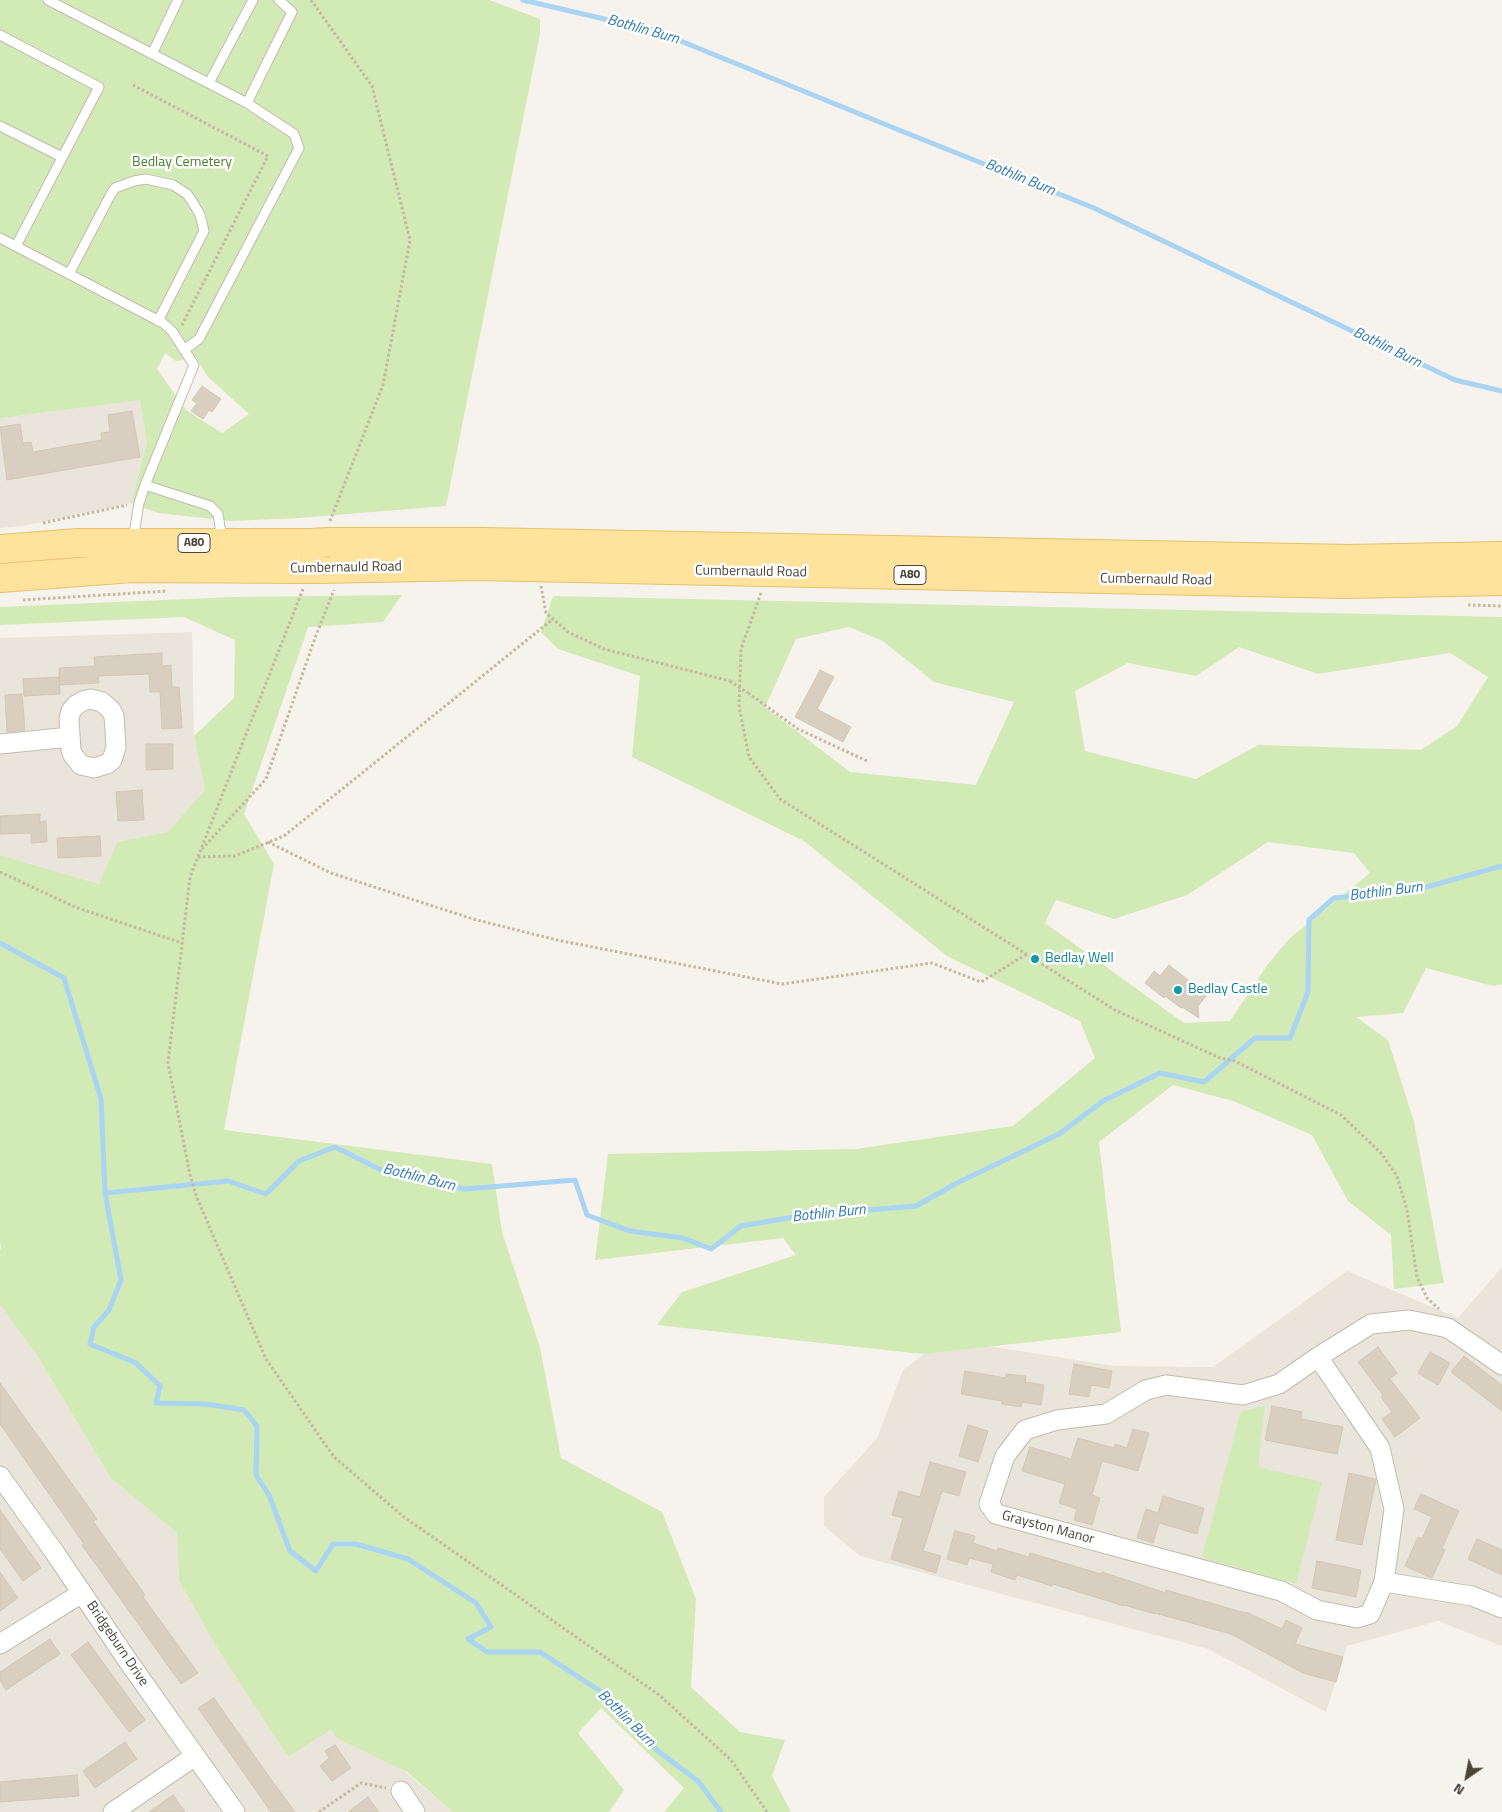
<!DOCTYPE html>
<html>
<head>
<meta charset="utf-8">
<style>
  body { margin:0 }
  #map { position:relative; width:1502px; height:1812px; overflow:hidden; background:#f6f3ec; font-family:"Titillium Web",sans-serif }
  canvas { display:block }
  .north { position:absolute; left:1442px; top:1752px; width:50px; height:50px; -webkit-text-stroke:4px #fff; paint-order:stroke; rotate:213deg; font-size:14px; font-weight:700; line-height:20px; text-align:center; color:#4b4439 }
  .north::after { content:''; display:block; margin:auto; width:18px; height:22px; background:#4b4439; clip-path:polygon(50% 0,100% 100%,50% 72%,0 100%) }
</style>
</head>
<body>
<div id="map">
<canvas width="1502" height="1812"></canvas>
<div class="north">N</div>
</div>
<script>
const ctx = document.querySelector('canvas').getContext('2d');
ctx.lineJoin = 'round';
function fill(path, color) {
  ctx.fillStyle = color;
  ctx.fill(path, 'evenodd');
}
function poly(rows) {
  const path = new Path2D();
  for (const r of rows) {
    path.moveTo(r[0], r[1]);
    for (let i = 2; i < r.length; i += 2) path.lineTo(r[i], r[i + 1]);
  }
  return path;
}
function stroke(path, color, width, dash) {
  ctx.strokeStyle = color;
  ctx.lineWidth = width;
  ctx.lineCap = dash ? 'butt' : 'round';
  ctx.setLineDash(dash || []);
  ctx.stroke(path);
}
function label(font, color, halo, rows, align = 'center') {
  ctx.font = font + ' "Titillium Web",sans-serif';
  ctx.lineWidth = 5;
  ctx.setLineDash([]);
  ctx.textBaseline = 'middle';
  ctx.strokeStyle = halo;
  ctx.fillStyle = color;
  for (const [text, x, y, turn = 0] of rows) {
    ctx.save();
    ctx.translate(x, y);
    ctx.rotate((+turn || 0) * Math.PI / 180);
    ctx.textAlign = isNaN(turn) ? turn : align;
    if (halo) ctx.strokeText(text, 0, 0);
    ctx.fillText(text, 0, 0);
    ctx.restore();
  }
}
fill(poly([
  [140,400,147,443,131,503,23,526,0,528,0,415],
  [192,632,194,736,205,790,168,833,117,842,99,884,0,855,0,638],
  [1502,1267,1502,1646,1438,1621,1347,1646,1326,1712,1208,1649,860,1556,824,1526,824,1497,877,1438,903,1370,944,1339,1115,1366,1213,1367,1347,1271,1458,1318],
  [0,1304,36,1354,111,1478,177,1533,179,1581,219,1651,288,1757,331,1730,338,1739,403,1770,453,1812,0,1812]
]), '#eae5da');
fill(poly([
  [0,0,489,0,540,19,540,34,446,506,299,518,231,521,158,513,131,503,147,443,140,400,0,418],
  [165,353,176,361,196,357,207,376,249,414,222,433,186,410,157,369],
  [402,595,383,622,308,627,244,814,274,864,224,1130,492,1164,502,1232,540,1347,561,1458,662,1512,696,1599,691,1687,740,1732,785,1740,772,1776,791,1812,664,1812,684,1788,601,1708,578,1733,624,1790,609,1812,453,1812,407,1772,338,1739,331,1730,288,1757,219,1651,179,1581,177,1533,111,1478,36,1354,0,1304,0,1251,1,1248,0,1241,0,855,99,884,117,842,168,832,205,790,194,736,234,698,235,640,184,617,0,625,0,607,234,597],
  [553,596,1502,617,1502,984,1493,986,1426,968,1403,1013,1356,1017,1388,1040,1414,1122,1444,1283,1394,1289,1391,1235,1348,1201,1312,1135,1233,1101,1173,1085,1099,1142,1121,1332,922,1354,657,1325,682,1292,796,1255,783,1238,595,1260,608,1154,856,1149,1013,1126,1095,1058,1080,1021,947,956,804,841,632,757,640,676,558,649,541,632],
  [849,627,883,641,934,682,1014,702,976,785,850,772,765,707,796,639],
  [1239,647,1318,674,1450,653,1488,677,1457,726,1421,750,1258,745,1196,779,1085,751,1075,691,1128,663,1196,676],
  [1268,842,1354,853,1370,873,1290,938,1268,964,1230,1021,1184,1023,1045,923,1056,900,1114,919,1187,895],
  [1265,1406,1258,1467,1322,1482,1296,1584,1202,1558,1241,1411]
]), '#d2eab5');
stroke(poly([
  [523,0,656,31,899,130,1094,208,1455,380,1502,391],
  [0,943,64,978,101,1099,105,1193,121,1280,109,1310,94,1327,90,1344,136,1363,160,1386,156,1403,205,1404,244,1410,257,1426,256,1475,269,1495,290,1551,316,1571,333,1544,356,1544,408,1559,476,1603,491,1627,468,1639,487,1652,540,1652,600,1691,659,1752,698,1781,721,1812],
  [105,1193,228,1181,266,1194,299,1161,335,1147,387,1173,465,1189,575,1180,587,1215,630,1231,683,1238,711,1249,741,1226,806,1215,916,1206,957,1183,1059,1134,1103,1101,1160,1073,1204,1082,1255,1038,1290,1038,1308,992,1309,920,1334,898,1412,891,1502,866]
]), '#a9d4f2', 5);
const building = poly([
  [202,386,221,399,212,412,209,410,203,419,191,411,197,403,192,400,202,386],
  [132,411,140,457,7,480,0,427,20,424,23,443,31,442,33,452,102,440,101,433,110,432,108,415,132,411],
  [162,653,162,666,171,665,172,687,179,687,182,728,162,729,160,692,150,692,149,674,98,676,99,683,60,685,59,668,95,666,94,657,162,653],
  [820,670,834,677,817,709,851,727,843,742,795,717,820,670],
  [59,677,60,694,24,696,23,679,59,677],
  [22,694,25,730,7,732,5,695,22,694],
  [146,744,173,744,173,769,146,770,146,744],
  [142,790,144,820,118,821,116,792,142,790],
  [40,814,40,822,46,821,47,842,31,843,31,833,0,834,0,816,40,814],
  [100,836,101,856,58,858,57,838,100,836],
  [1169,965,1207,995,1198,1006,1199,1018,1182,1007,1181,1008,1165,996,1164,998,1145,983,1154,971,1160,976,1169,965],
  [1378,1347,1397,1373,1390,1379,1420,1418,1395,1437,1382,1419,1392,1412,1381,1397,1383,1395,1358,1362,1378,1347],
  [1430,1352,1450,1363,1438,1385,1418,1373,1430,1352],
  [1464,1356,1502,1385,1502,1411,1451,1372,1464,1356],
  [1074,1364,1112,1371,1109,1388,1091,1385,1089,1397,1069,1394,1074,1364],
  [965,1371,1006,1378,1006,1374,1026,1376,1025,1382,1044,1385,1041,1405,1022,1402,1021,1407,1002,1404,1002,1401,961,1394,965,1371],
  [0,1383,97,1519,93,1521,145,1595,143,1597,198,1673,181,1684,82,1545,84,1544,0,1424,0,1383],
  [1272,1406,1302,1412,1301,1419,1343,1427,1337,1454,1265,1440,1272,1406],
  [968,1425,988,1431,978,1462,959,1456,968,1425],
  [1133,1429,1149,1433,1138,1471,1102,1461,1092,1495,1100,1498,1092,1525,1074,1520,1077,1509,1059,1503,1065,1484,1022,1471,1030,1447,1071,1459,1078,1438,1114,1448,1115,1444,1127,1448,1133,1429],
  [930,1462,966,1472,959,1496,942,1491,923,1551,941,1556,936,1573,891,1559,903,1518,892,1515,899,1491,920,1497,930,1462],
  [1349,1473,1375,1479,1376,1480,1362,1545,1336,1540,1349,1473],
  [1421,1494,1459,1511,1442,1548,1445,1550,1432,1578,1405,1566,1418,1537,1422,1539,1432,1517,1414,1509,1421,1494],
  [1163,1496,1204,1508,1197,1534,1159,1523,1153,1543,1137,1538,1146,1509,1158,1513,1163,1496],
  [0,1510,41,1568,23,1581,0,1549,0,1510],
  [955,1531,975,1536,973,1543,997,1551,998,1548,1029,1557,1030,1553,1101,1574,1102,1572,1166,1593,1166,1590,1245,1613,1246,1612,1282,1629,1286,1620,1302,1628,1295,1644,1343,1657,1336,1682,1303,1673,1231,1634,1155,1613,1155,1614,1124,1605,1124,1606,1053,1584,1052,1586,1017,1575,1015,1580,991,1572,993,1564,969,1558,967,1565,947,1559,955,1531],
  [1477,1539,1502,1550,1502,1575,1468,1559,1477,1539],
  [1317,1561,1361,1570,1356,1597,1312,1588,1317,1561],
  [0,1572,18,1598,0,1611,0,1572],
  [50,1639,60,1654,6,1690,0,1680,0,1672,50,1639],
  [88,1642,145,1720,129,1732,71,1655,88,1642],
  [214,1698,265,1771,295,1812,271,1812,250,1782,198,1708,214,1698],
  [125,1742,137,1759,95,1788,83,1771,125,1742],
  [335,1745,351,1768,332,1781,320,1766,329,1758,325,1751,335,1745],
  [77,1775,79,1796,0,1802,0,1782,77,1775],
  [173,1795,185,1812,149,1812,173,1795],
  [368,1797,379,1812,348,1812,368,1797]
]);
fill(building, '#d8cfc1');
stroke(building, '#d3c7b4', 1);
const lane = poly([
  [48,0,247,103,292,12,279,0],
  [0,35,99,87,16,246],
  [152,54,178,0],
  [209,83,253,0],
  [0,126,62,157],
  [0,238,163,323,172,331,194,365,145,485,139,503,133,540],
  [69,274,111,194,115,188,134,181,146,179,173,185,187,194,192,201,200,215,204,231,158,321],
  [184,350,199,339,299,148,294,134,247,103],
  [145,485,210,506,218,514,222,540]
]);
const street = poly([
  [91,699,102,702,111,710,114,716,116,747,112,760,107,764,94,768,81,765,73,755,71,750,69,719,71,711,76,705,83,701,91,699],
  [0,744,70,737],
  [1318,1357,1380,1448,1394,1509,1384,1582,1472,1596,1502,1608],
  [0,1476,55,1553,128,1661,235,1812],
  [1384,1582,1370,1614,1357,1618,1317,1610,1281,1591,996,1514,989,1504,1005,1456,1025,1430,1057,1420,1106,1414,1146,1390,1166,1385,1243,1395,1279,1384,1318,1357,1371,1324,1409,1320,1448,1328,1502,1365],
  [0,1644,82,1593],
  [401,1791,415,1812],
  [113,1812,195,1756]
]);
const primary = poly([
  [329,542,482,542,1349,559,1502,556],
  [0,549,78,543,310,543],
  [319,569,477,566,1345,584,1502,581],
  [0,578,132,568,301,569]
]);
stroke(lane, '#c2bbae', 11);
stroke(street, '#c2bbae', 21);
stroke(primary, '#e6c16a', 30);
stroke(poly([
  [311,0,372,86,410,240,383,385,330,521],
  [133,85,268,156,182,325],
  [43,523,127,505],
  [541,586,546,613,568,632,604,649,730,681],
  [303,589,190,877,168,1063,190,1175,197,1198,266,1359,334,1457,404,1517,658,1694,731,1760,767,1812],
  [761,593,741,649,739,706,749,757,780,799,1115,1010,1220,1058,1235,1061,1341,1115,1381,1153,1397,1176,1407,1210,1417,1277,1427,1298,1439,1309],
  [23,600,167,591],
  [1468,605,1502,606],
  [748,693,798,729,869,762],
  [268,842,331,873,473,919,557,940,782,984,932,963,981,982,1027,954],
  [202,849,266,779,315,638,334,590],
  [198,857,235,856,284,836,553,619],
  [0,872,75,907,182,943],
  [319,1812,361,1783,386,1788]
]), '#c4b79f', 3, [2.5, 2.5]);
stroke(lane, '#fff', 9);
stroke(street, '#fff', 19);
stroke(primary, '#ffe39c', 28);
const primaryBridge = poly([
  [310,543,329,542],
  [301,569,319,569]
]);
stroke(primaryBridge, '#e6c16a', 30, []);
stroke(poly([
  [730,681,748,693]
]), '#c4b79f', 3, [2.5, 2.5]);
stroke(primaryBridge, '#ffe39c', 28);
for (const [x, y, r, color] of [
  [1035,959,5,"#0f9aa8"],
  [1178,990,5,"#0f9aa8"]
]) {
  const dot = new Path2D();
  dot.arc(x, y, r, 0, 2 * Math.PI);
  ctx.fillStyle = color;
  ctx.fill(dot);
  stroke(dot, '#fff', 2);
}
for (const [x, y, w] of [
  [194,543,32],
  [910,575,32]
]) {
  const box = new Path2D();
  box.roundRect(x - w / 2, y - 9.5, w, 19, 4);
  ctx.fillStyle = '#fff';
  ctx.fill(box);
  stroke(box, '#4b4439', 1);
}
label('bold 12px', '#4b4439', null, [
  ["A80",194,543],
  ["A80",910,575]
]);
label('14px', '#4a7f2a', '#fff', [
  ["Bedlay Cemetery",182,163]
]);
label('14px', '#4b4439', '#fff', [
  ["Cumbernauld Road",346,568,-1],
  ["Cumbernauld Road",751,572,1],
  ["Cumbernauld Road",1156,580,1],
  ["Grayston Manor",1048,1528,15],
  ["Bridgeburn Drive",117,1644,56]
]);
label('14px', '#0d838f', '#fff', [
  ["Bedlay Well",1045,959],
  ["Bedlay Castle",1188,990]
], 'left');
label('italic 15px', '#2e7ab2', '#fff', [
  ["Bothlin Burn",643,30,16],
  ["Bothlin Burn",1020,178,22],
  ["Bothlin Burn",1387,348,26],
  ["Bothlin Burn",1386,892,-7],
  ["Bothlin Burn",419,1178,14],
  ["Bothlin Burn",829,1214,-6],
  ["Bothlin Burn",626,1719,45]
]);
</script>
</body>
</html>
